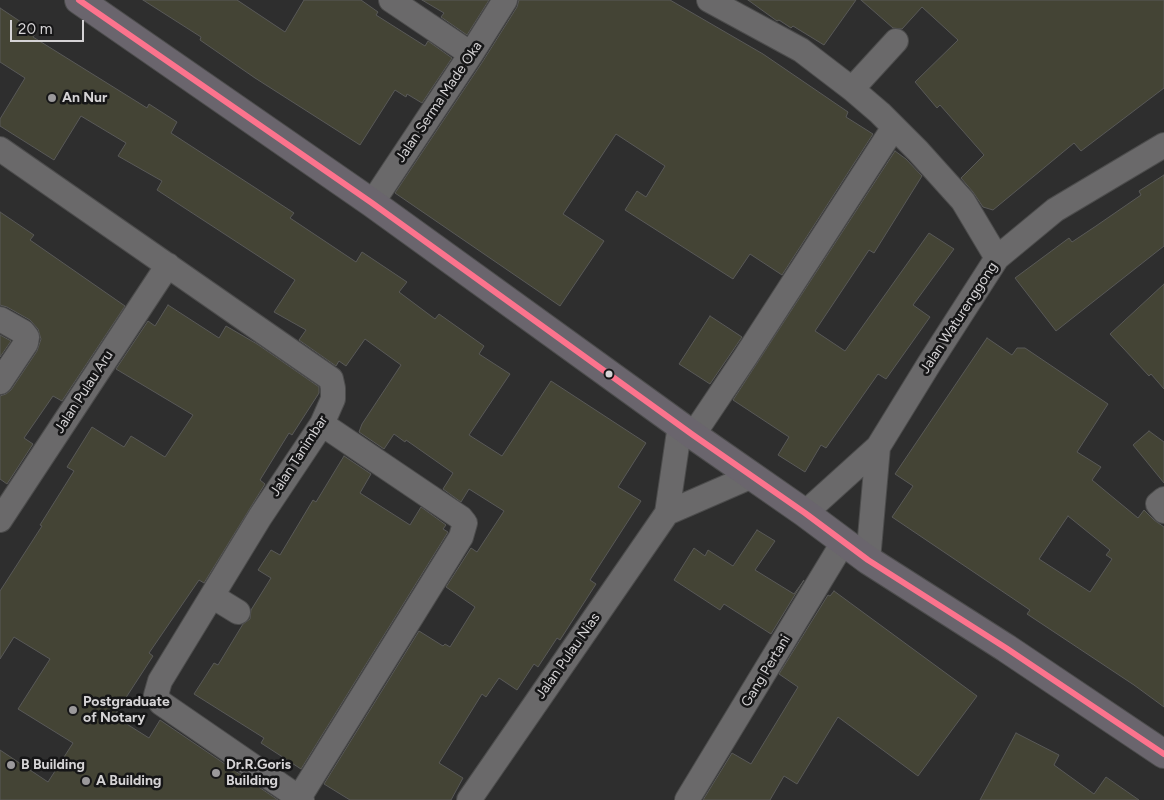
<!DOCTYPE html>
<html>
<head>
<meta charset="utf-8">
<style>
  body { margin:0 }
  #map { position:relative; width:1164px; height:800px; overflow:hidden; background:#2e2e2e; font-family:Figtree,sans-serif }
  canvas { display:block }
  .scale { position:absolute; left:10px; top:20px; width:74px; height:22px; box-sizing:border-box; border:2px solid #d5d3d5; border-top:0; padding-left:6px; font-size:15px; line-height:18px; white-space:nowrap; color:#d5d3d5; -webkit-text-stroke:4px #161617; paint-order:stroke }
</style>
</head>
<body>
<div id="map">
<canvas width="1164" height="800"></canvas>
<div class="scale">20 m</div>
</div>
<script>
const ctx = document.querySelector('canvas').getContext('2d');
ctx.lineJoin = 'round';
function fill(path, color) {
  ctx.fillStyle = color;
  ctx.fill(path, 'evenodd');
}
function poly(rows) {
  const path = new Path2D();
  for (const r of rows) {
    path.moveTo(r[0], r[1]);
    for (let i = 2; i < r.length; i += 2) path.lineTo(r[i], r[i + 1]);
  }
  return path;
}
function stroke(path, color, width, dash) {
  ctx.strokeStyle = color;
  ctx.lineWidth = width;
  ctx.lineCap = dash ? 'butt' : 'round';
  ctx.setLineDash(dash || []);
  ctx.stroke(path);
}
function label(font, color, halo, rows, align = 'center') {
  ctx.font = font + ' Figtree,sans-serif';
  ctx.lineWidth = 5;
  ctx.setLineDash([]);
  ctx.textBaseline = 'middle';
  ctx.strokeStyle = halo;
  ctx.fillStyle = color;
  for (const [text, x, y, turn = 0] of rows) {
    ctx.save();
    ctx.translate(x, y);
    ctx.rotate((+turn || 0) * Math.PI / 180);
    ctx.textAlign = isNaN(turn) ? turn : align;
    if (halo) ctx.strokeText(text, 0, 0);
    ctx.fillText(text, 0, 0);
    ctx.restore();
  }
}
const building = poly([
  [143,0,237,0,285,32,304,0,361,0,378,12,376,15,425,46,428,41,452,58,422,103,407,94,406,97,395,90,360,145,255,78,200,40,201,37,143,0],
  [422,0,489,0,467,35,441,17,444,13,422,0],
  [519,0,670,0,763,54,848,112,846,117,873,134,782,275,750,254,733,279,625,210,637,191,646,197,665,166,616,134,563,214,604,241,560,306,395,193,483,61,517,7,519,0],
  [748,0,856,0,824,45,793,26,791,28,779,20,777,21,748,0],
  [861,0,1164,0,1164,88,1081,151,1074,143,993,210,983,207,973,192,961,178,984,155,940,105,937,108,915,82,958,40,922,7,902,29,893,28,861,0],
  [0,8,36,32,33,37,147,108,149,104,177,122,171,133,294,213,290,218,356,262,362,252,407,282,399,292,435,319,439,314,484,346,479,354,510,374,469,435,502,456,551,381,646,443,618,487,641,501,590,580,596,584,560,640,557,638,538,667,534,664,517,690,499,678,486,697,482,694,439,763,463,778,451,800,350,800,324,784,419,631,443,646,445,644,450,647,475,607,446,587,471,548,477,552,504,511,469,489,461,502,443,489,453,473,406,440,405,442,394,434,384,449,359,432,362,424,401,365,365,339,346,366,339,361,336,366,299,340,306,330,274,312,295,280,157,190,162,181,118,156,126,143,81,116,54,160,0,126,0,119,25,78,0,62,0,8],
  [895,151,906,159,922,176,874,253,869,250,815,331,845,351,929,233,954,249,913,305,930,317,886,379,878,374,826,448,821,445,805,472,778,455,789,437,733,400,895,151],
  [1164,175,1164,246,1056,331,1015,278,1069,238,1072,242,1096,226,1141,195,1139,191,1164,175],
  [0,212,34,235,30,240,125,306,62,401,53,396,24,438,33,444,7,484,0,479,0,396,6,394,11,390,37,351,41,339,38,329,30,320,7,307,0,305,0,212],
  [1164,284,1164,389,1151,374,1149,376,1110,334,1164,284],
  [168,305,219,338,226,326,257,344,319,387,319,393,292,435,289,433,260,480,265,484,204,583,199,580,149,653,153,656,114,716,149,738,160,720,278,800,0,800,0,750,48,782,73,743,18,709,50,659,14,637,0,659,0,591,42,526,40,525,74,471,67,467,92,427,124,447,131,436,165,457,193,415,116,369,148,321,155,326,168,305],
  [710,316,742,337,710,384,679,364,710,316],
  [0,335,11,341,0,357,0,335],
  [987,338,1012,355,1017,348,1025,348,1108,404,1077,452,1101,467,1092,480,1138,518,1144,510,1154,520,1164,527,1164,707,1134,685,1027,614,1030,610,892,517,913,486,895,474,987,338],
  [1068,516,1110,550,1106,555,1112,559,1090,592,1039,559,1068,516],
  [1149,431,1164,442,1164,483,1133,445,1149,431],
  [344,456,371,474,360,493,410,525,421,507,446,525,443,529,448,532,301,769,261,743,264,738,194,694,214,663,218,665,243,624,250,619,251,610,271,578,258,570,271,550,280,555,313,500,316,502,344,456],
  [757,530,775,541,755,570,794,594,804,580,771,634,724,604,720,610,674,580,694,548,705,556,708,550,733,566,757,530],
  [834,591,977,696,918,776,838,717,797,784,784,776,770,800,703,800,732,753,751,764,798,687,779,674,828,595,830,596,834,591],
  [1016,733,1059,755,1054,765,1094,794,1106,777,1139,800,980,800,1016,733]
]);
fill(building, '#444435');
stroke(building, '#595958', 1);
const minor = poly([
  [391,0,471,54],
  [709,0,801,50,852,89,880,113,918,151,963,201,997,258],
  [852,89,896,41],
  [0,149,331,379,333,388,333,399,322,424,260,517,160,681,156,695,161,703,302,800],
  [372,203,471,54,505,0],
  [0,319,23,332,27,337,26,343,0,382],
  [693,435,746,356,894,127],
  [1164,499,1158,504,1164,511],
  [667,513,752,476],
  [805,513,878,447,929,364,997,258,1055,210,1164,145],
  [0,520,168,265],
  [868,560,878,447],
  [212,596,238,612],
  [299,798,461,537,465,523,461,518,322,424],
  [469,800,667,513,680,425],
  [687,800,844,541]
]);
const major = poly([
  [79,0,372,203,693,435,805,513,868,560,1006,648,1164,754]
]);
stroke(minor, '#4c4c4c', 26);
stroke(major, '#4c4c4c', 30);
stroke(minor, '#6a696a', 24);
stroke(major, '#6a656d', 28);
stroke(poly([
  [79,0,372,203,693,435,805,513,868,560,1006,648,1164,754]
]), '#fc738d', 6);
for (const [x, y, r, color] of [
  [52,98,5,"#9b999b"],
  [609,374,4.5,"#d5d3d5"],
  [73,710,5,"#9b999b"],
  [11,765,5,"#9b999b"],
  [216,773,5,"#9b999b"],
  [86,781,5,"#9b999b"]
]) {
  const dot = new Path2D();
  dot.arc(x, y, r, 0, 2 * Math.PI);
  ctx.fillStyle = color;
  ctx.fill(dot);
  stroke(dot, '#161617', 2);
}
label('bold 14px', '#d5d3d5', '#161617', [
  ["An Nur",62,98],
  ["Postgraduate",83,702],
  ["of Notary",83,718],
  ["B Building",21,765],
  ["Dr.R.Goris",226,765],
  ["Building",226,781],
  ["A Building",96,781]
], 'left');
label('14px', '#d5d3d5', '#161617', [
  ["Jalan Serma Made Oka",439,102,-56],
  ["Jalan Waturenggong",959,318,-57],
  ["Jalan Pulau Aru",84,392,-57],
  ["Jalan Tanimbar",299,456,-57],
  ["Jalan Pulau Nias",568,656,-55],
  ["Gang Pertani",766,671,-59]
]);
</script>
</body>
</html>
